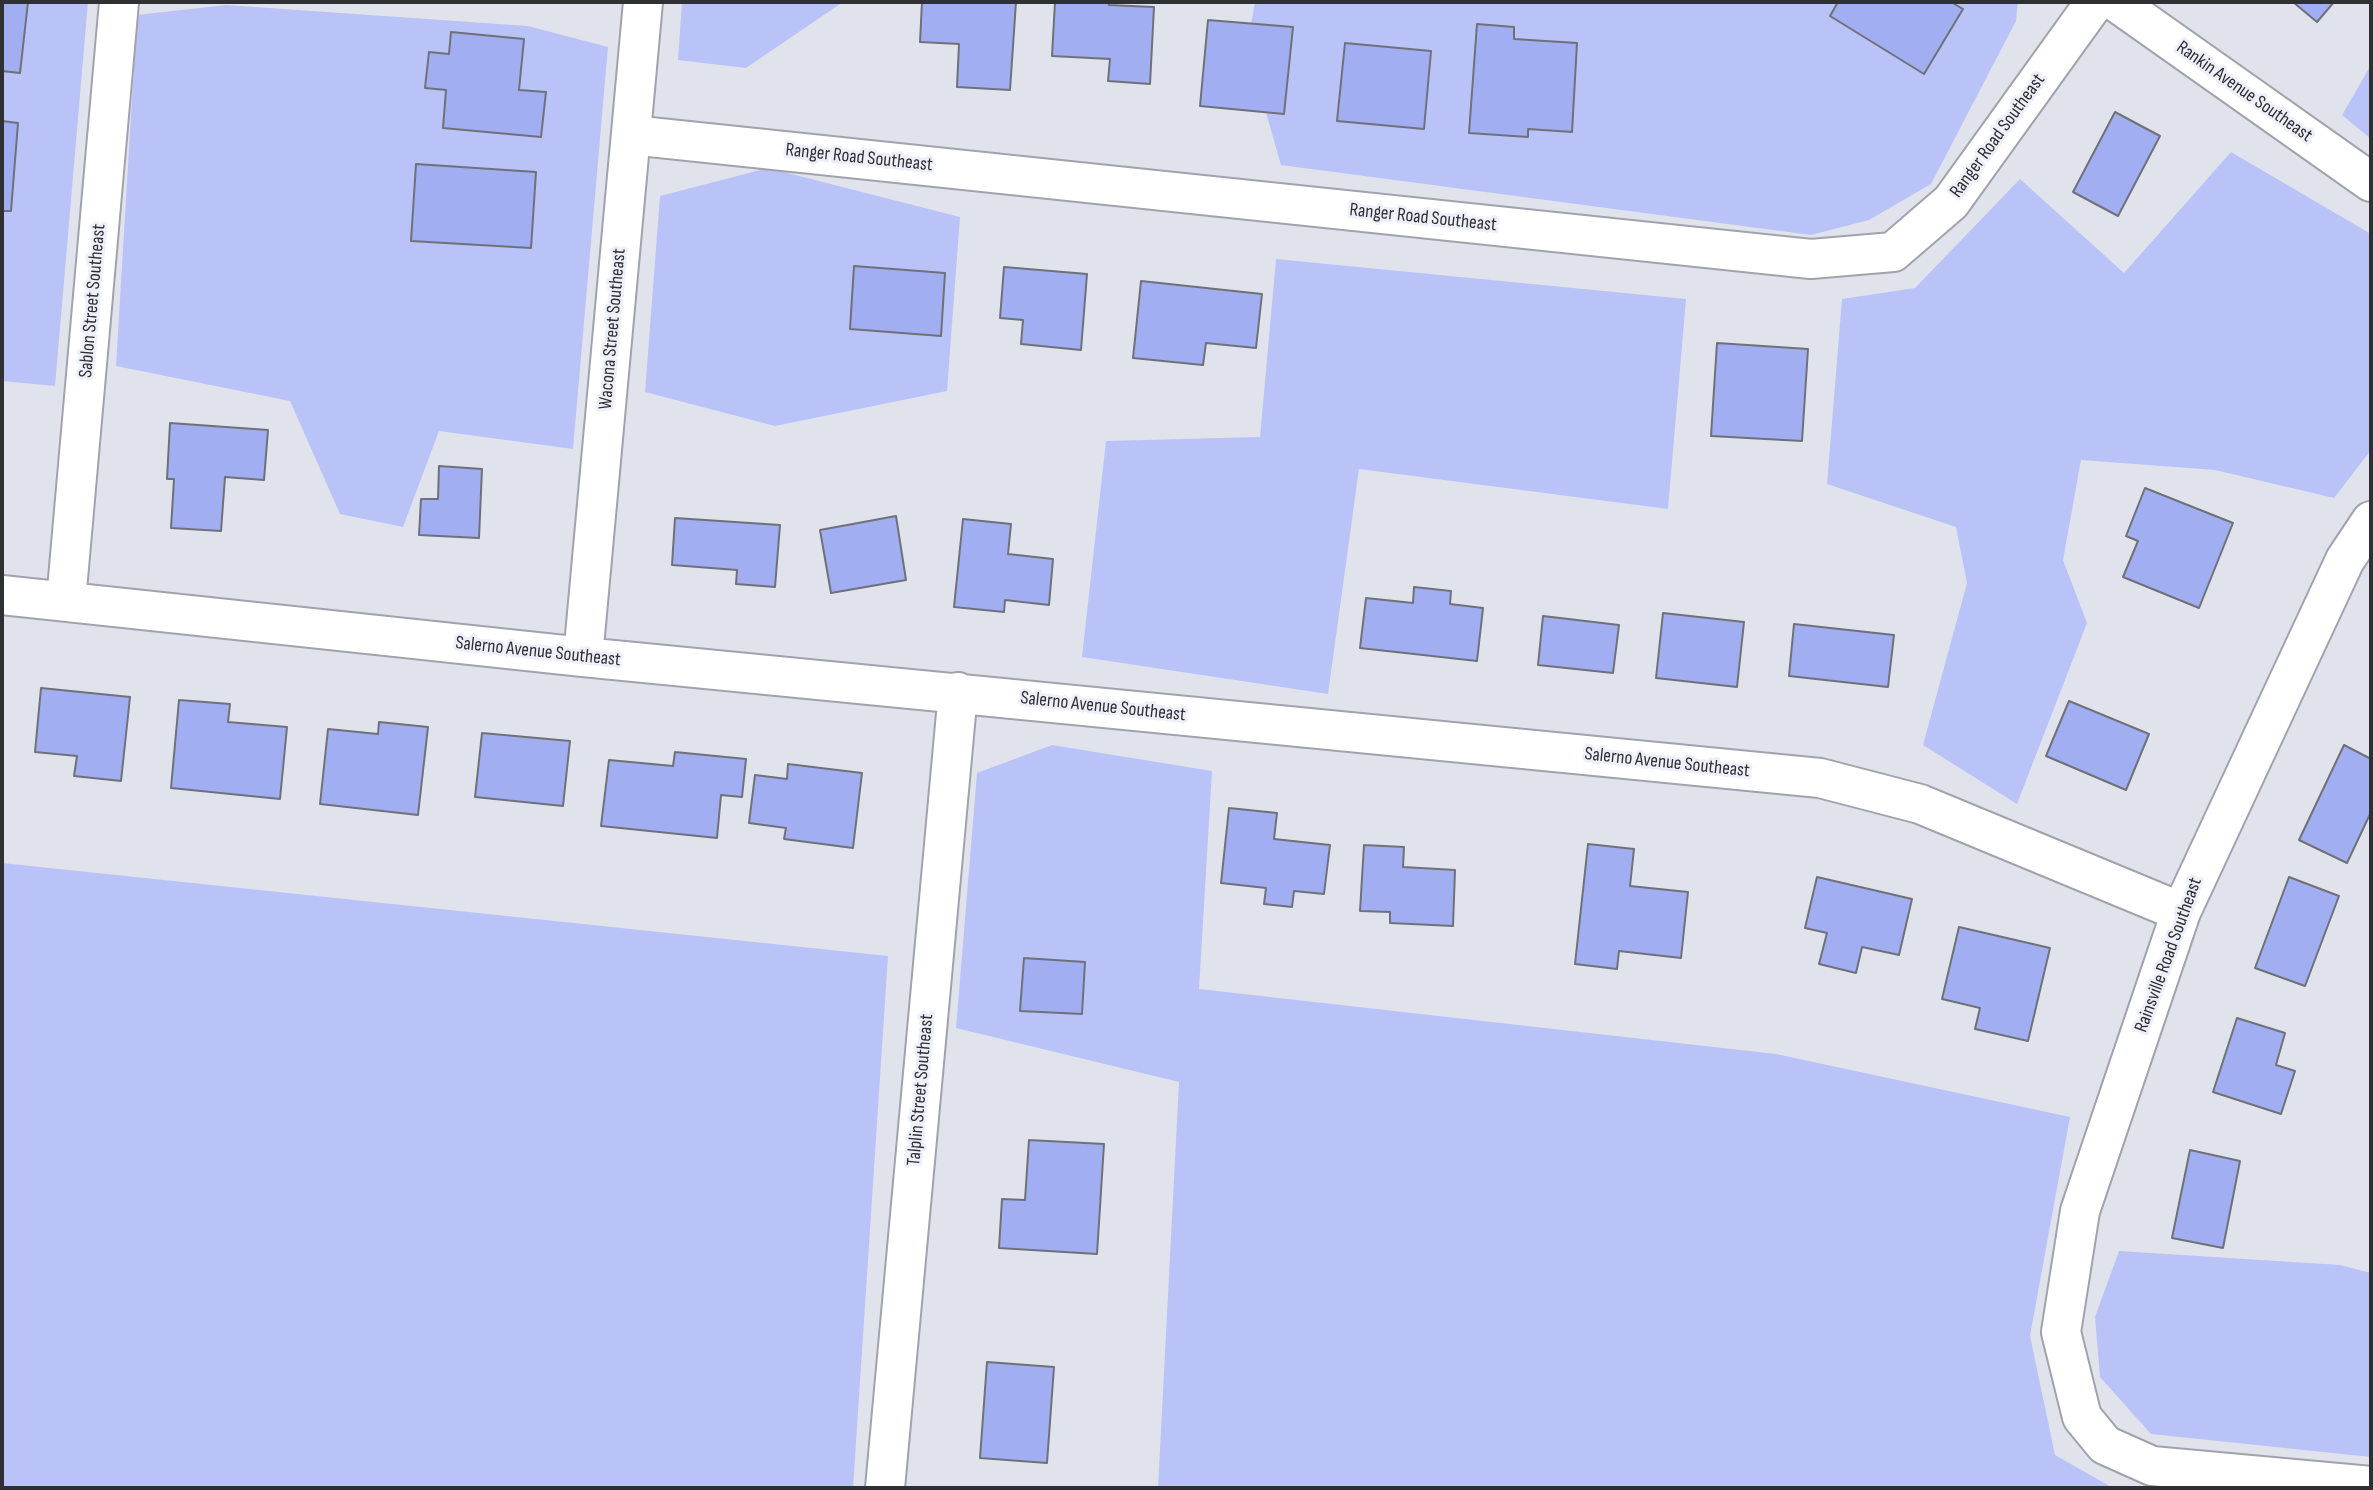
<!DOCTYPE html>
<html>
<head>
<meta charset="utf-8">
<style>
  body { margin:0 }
  #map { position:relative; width:2373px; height:1490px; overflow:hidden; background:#e1e3ec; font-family:"Sofia Sans Condensed",sans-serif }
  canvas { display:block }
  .frame { position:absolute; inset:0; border:4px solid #2f3033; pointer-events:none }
</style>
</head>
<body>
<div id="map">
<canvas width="2373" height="1490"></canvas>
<div class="frame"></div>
</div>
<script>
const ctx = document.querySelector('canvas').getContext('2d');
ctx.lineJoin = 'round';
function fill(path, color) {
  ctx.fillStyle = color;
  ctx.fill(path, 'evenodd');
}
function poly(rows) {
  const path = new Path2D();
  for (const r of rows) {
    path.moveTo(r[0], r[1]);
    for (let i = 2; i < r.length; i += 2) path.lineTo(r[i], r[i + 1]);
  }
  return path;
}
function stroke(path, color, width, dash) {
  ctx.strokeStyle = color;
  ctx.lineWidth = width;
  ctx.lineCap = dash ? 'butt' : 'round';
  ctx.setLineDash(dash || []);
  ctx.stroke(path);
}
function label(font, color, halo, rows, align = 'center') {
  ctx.font = font + ' "Sofia Sans Condensed",sans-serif';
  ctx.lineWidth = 6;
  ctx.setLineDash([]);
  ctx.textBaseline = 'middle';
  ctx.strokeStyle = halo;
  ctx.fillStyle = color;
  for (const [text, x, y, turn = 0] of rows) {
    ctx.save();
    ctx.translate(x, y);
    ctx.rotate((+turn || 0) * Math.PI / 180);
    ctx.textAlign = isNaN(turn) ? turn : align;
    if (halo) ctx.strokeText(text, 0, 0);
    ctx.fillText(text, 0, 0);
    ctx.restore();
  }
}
fill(poly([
  [2,2,88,2,55,386,2,381],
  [682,2,843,2,746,68,678,60],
  [1255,2,2018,2,2016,21,1931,184,1869,220,1811,235,1281,165,1247,46],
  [226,5,528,26,608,47,573,449,439,431,403,527,340,514,290,401,116,366,137,15],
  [2371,65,2371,139,2342,115],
  [2231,152,2371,234,2371,450,2334,498,2215,470,2081,460,2063,560,2087,623,2017,804,1923,745,1967,583,1956,527,1827,484,1842,299,1915,288,2020,179,2124,273],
  [768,168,960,217,947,391,775,426,645,392,660,196],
  [1276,259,1686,299,1668,509,1359,469,1328,694,1082,657,1106,441,1260,437],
  [1052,745,1212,771,1199,989,1776,1054,2070,1117,2030,1336,2055,1455,2113,1488,1158,1488,1179,1082,956,1028,977,773],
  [2,863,888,956,853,1488,2,1488],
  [2119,1251,2340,1265,2371,1273,2371,1457,2151,1434,2100,1377,2095,1317]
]), '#b9c3f8');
const building = poly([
  [2,2,28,2,20,73,2,71,2,2],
  [922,2,1016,2,1010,90,957,87,959,44,920,42,922,2],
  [1055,2,1109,2,1109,5,1154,7,1150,84,1108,81,1110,59,1052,56,1055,2],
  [1838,2,1951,2,1963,9,1924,74,1830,16,1838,2],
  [2293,2,2334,2,2317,22,2293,2],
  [1208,20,1293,27,1284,114,1200,106,1208,20],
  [1477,24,1514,27,1514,39,1577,43,1572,132,1528,129,1528,137,1469,133,1477,24],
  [451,32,524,39,519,90,546,92,541,137,443,128,446,90,425,88,429,52,449,54,451,32],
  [1345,43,1431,51,1424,129,1337,121,1345,43],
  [2115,112,2160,136,2118,216,2073,192,2115,112],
  [2,121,18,123,11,211,2,211,2,121],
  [416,164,536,172,531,248,411,241,416,164],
  [854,266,945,273,941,336,850,329,854,266],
  [1004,267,1087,274,1081,350,1021,344,1023,320,1000,318,1004,267],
  [1141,281,1262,294,1256,348,1206,343,1203,365,1133,358,1141,281],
  [1717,343,1808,349,1802,441,1711,436,1717,343],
  [170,423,268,430,264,480,225,477,221,531,171,528,174,479,167,479,170,423],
  [439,466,482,469,479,538,419,535,421,499,438,499,439,466],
  [2145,488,2233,523,2199,608,2123,577,2138,541,2126,536,2145,488],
  [896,516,906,580,831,593,820,530,896,516],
  [675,518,780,525,775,587,736,584,737,570,672,565,675,518],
  [963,519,1011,524,1008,554,1053,559,1049,605,1005,600,1004,612,954,607,963,519],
  [1414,587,1451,591,1450,604,1483,608,1477,661,1360,648,1366,598,1413,603,1414,587],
  [1663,613,1744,622,1737,687,1656,678,1663,613],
  [1543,616,1619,625,1613,673,1538,665,1543,616],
  [1794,624,1894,635,1888,687,1789,676,1794,624],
  [41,688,130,697,121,781,74,776,77,756,35,752,41,688],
  [179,700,230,704,228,722,287,727,280,799,171,788,179,700],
  [2069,701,2149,734,2126,790,2046,756,2069,701],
  [379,722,428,727,418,815,320,804,328,729,378,734,379,722],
  [482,733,570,741,563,806,475,797,482,733],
  [2344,745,2371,759,2371,812,2347,863,2299,840,2344,745],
  [675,752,746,759,742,797,721,795,717,838,601,826,609,760,673,766,675,752],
  [788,764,862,773,853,848,784,839,786,828,749,823,755,775,787,779,788,764],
  [1229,808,1277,813,1274,839,1330,845,1324,894,1294,891,1292,907,1264,904,1266,888,1221,883,1229,808],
  [1588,844,1634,849,1630,886,1688,892,1681,958,1619,951,1617,969,1575,964,1588,844],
  [1364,845,1404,847,1403,867,1455,870,1453,926,1390,923,1390,912,1360,911,1364,845],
  [1817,877,1912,899,1899,955,1862,947,1856,973,1819,964,1827,933,1805,928,1817,877],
  [2289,877,2339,896,2305,986,2255,968,2289,877],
  [1959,927,2050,948,2028,1041,1975,1029,1980,1008,1942,999,1959,927],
  [1024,958,1085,962,1082,1014,1020,1011,1024,958],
  [2237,1018,2285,1033,2276,1065,2295,1071,2281,1114,2213,1092,2237,1018],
  [1029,1140,1104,1144,1097,1254,999,1248,1002,1199,1025,1200,1029,1140],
  [2190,1150,2240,1161,2223,1248,2172,1238,2190,1150],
  [987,1362,1054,1367,1047,1463,980,1458,987,1362]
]);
fill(building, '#a2aef2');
stroke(building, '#6f7179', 2);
const minor = poly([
  [2116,2,2371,182],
  [631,135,1811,259,1893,252,1951,202,2095,2],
  [2371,521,2345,560,2181,912,2080,1211,2061,1332,2082,1417,2105,1445,2152,1466,2371,1486],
  [2,595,583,657,1820,778,1920,804,2181,912],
  [66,601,119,2],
  [583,657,643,2],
  [885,1488,958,692]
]);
stroke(minor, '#a1a3ac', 42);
stroke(minor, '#fff', 38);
label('19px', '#2f3033', '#eef0f9', [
  ["Rankin Avenue Southeast",2244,92,35],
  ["Ranger Road Southeast",1998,136,-54],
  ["Ranger Road Southeast",859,158,6],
  ["Ranger Road Southeast",1423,218,6],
  ["Sablon Street Southeast",93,301,-85],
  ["Wacona Street Southeast",613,329,-85],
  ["Salerno Avenue Southeast",538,652,6],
  ["Salerno Avenue Southeast",1103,707,6],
  ["Salerno Avenue Southeast",1667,763,6],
  ["Rainsville Road Southeast",2169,955,-70],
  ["Talplin Street Southeast",921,1090,-85]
]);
</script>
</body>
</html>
